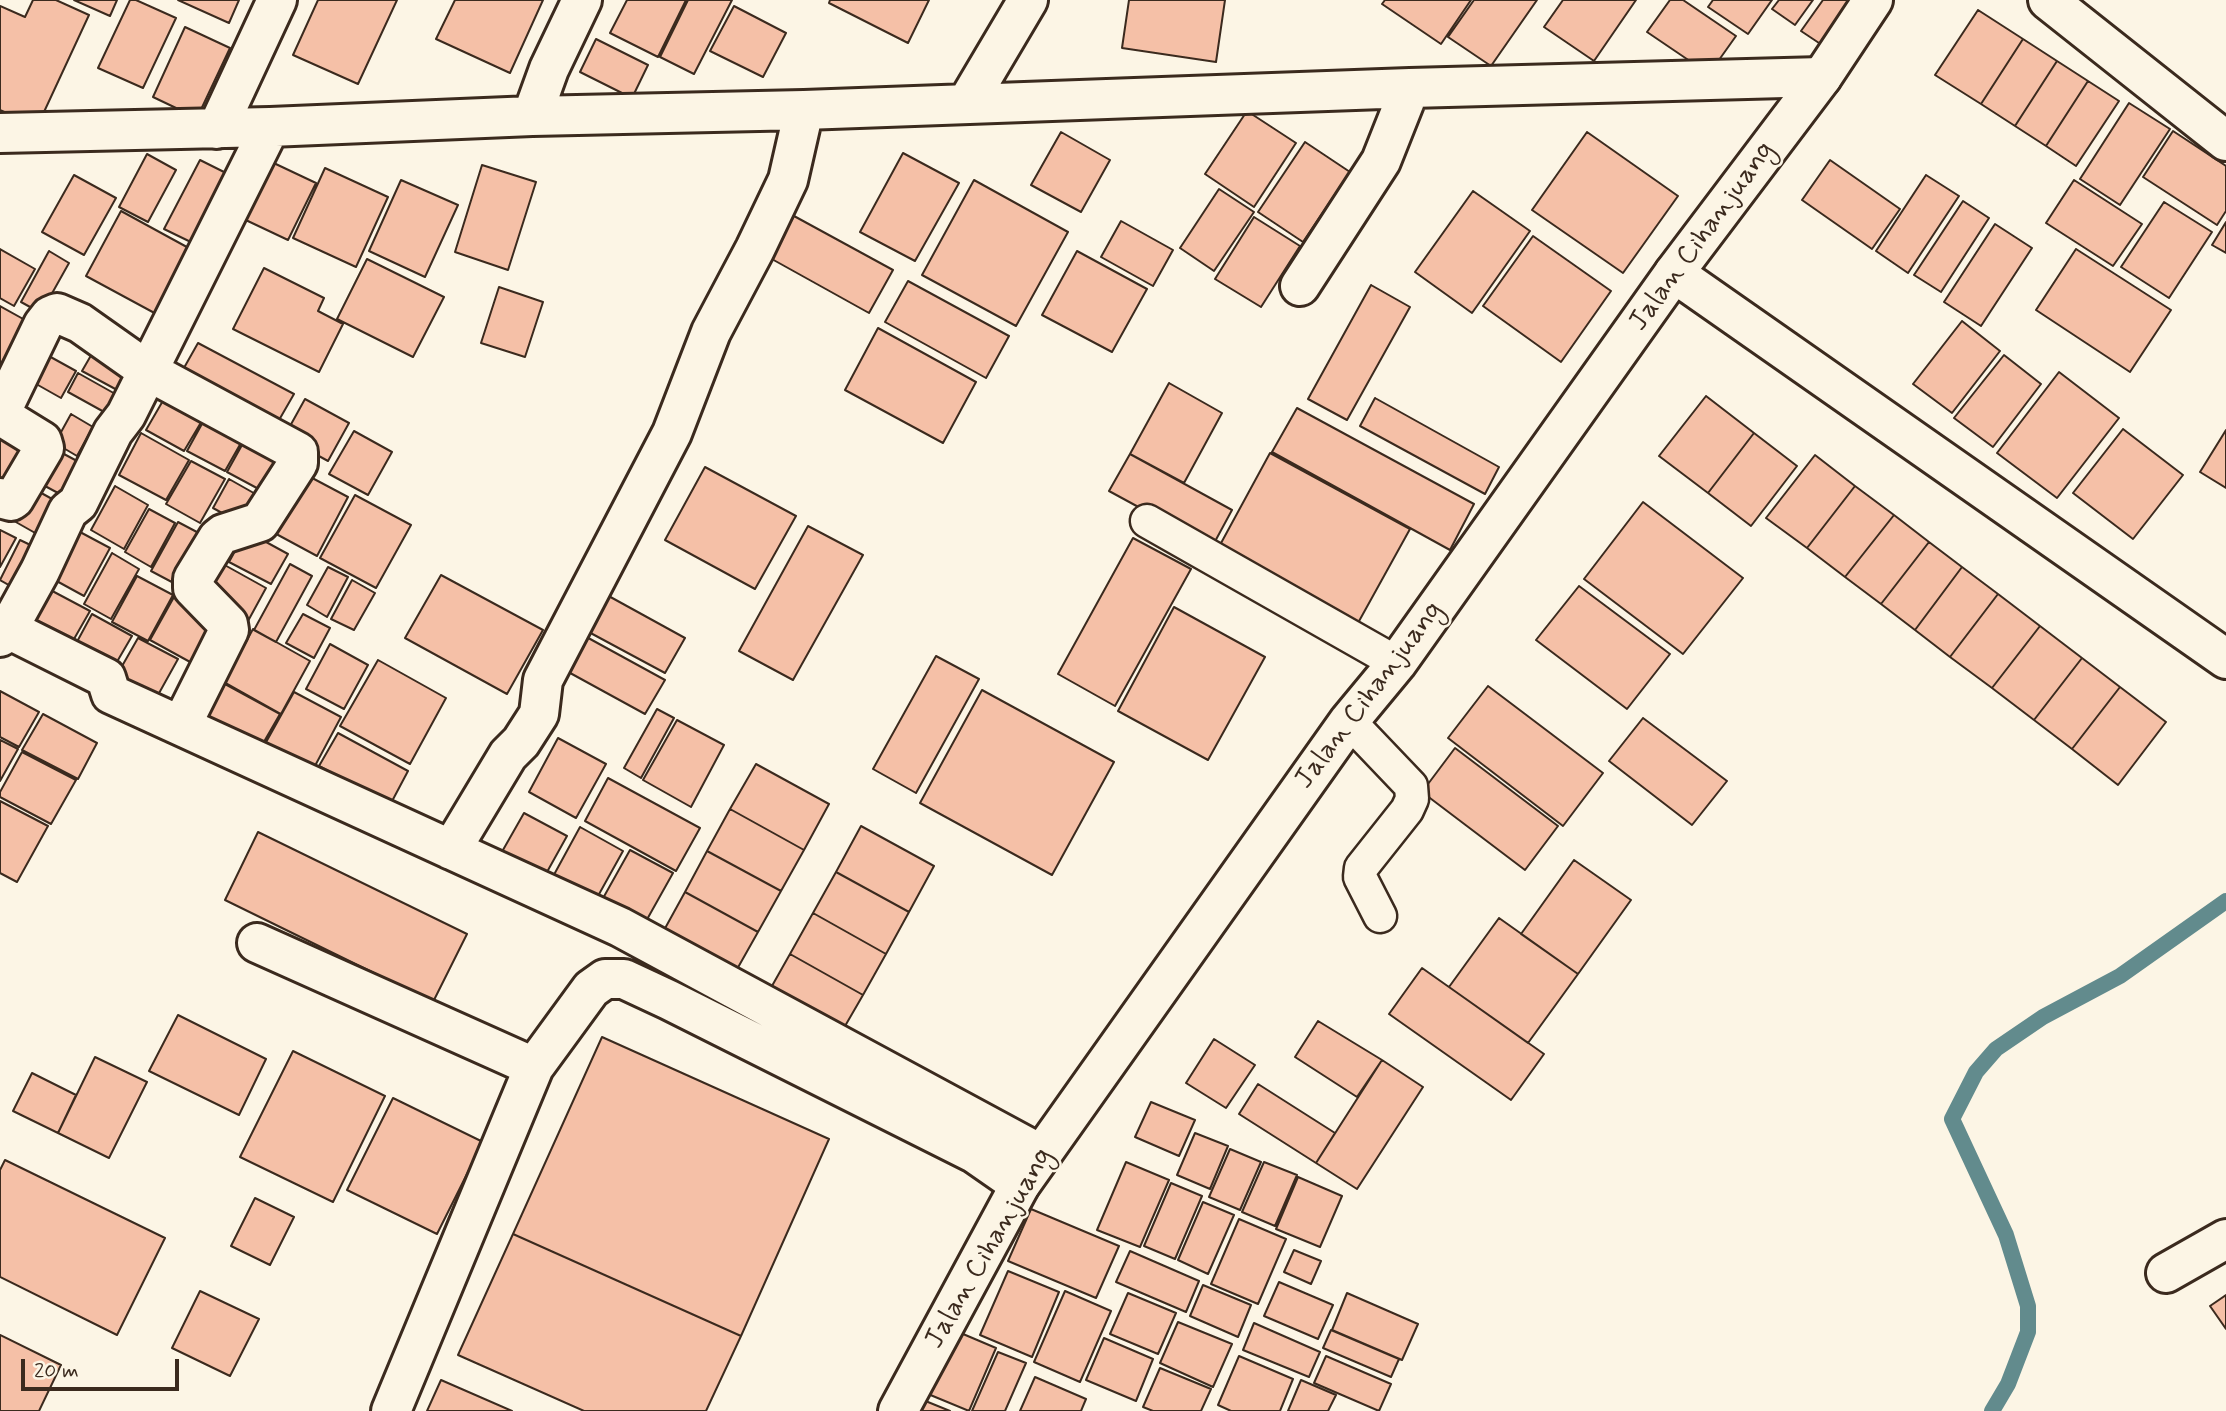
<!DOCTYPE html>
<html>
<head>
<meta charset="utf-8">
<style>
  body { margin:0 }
  #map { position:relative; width:2226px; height:1411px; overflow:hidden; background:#fcf5e5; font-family:Mynerve,sans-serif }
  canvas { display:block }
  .scale { position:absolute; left:21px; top:1359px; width:158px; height:32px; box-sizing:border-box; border:4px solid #3b2a1e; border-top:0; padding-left:9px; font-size:21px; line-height:24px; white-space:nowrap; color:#3b2a1e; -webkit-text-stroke:5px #fcf5e5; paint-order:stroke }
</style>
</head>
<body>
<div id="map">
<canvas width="2226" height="1411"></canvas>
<div class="scale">20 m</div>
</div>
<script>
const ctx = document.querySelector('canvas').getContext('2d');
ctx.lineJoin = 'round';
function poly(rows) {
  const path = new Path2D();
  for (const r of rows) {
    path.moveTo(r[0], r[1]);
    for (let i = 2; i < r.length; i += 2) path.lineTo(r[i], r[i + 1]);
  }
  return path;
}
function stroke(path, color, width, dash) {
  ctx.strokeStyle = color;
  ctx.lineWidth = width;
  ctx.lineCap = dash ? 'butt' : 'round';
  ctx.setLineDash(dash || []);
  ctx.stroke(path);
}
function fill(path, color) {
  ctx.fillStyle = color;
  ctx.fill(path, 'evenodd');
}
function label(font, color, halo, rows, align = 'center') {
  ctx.font = font + ' Mynerve,sans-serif';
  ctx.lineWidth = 5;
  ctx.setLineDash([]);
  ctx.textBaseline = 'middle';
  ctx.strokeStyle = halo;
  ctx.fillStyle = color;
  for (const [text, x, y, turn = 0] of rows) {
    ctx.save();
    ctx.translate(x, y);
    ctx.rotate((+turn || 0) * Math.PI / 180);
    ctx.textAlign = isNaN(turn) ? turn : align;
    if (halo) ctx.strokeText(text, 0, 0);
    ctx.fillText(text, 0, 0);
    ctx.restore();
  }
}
stroke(poly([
  [1992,1411,2008,1384,2028,1332,2028,1306,2006,1235,1952,1119,1976,1072,1996,1049,2043,1017,2120,976,2226,901]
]), '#628b8d', 16);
const building = poly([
  [33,0,56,0,89,15,37,127,0,110,0,6,25,17,33,0],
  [74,0,117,0,110,16,74,0],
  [130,0,136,0,176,18,143,88,98,68,130,0],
  [178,0,239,0,229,23,178,0],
  [318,0,397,0,358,84,293,55,318,0],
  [455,0,543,0,510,73,436,39,455,0],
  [627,0,686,0,658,57,610,33,627,0],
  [688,0,732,0,694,74,660,57,688,0],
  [830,0,929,0,908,43,829,3,830,0],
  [1129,0,1225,0,1216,62,1122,48,1129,0],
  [1385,0,1471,0,1441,44,1382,4,1385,0],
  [1474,0,1537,0,1491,66,1448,37,1474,0],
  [1563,0,1636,0,1594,61,1544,27,1563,0],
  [1670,0,1683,0,1736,36,1709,74,1647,32,1670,0],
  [1713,0,1772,0,1748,34,1708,7,1713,0],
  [1779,0,1813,0,1795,25,1772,9,1779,0],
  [1823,0,1863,0,1828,49,1801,31,1823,0],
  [734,6,786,33,763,77,710,51,734,6],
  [1978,10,2023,39,1981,104,1935,75,1978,10],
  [185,27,230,48,197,118,153,97,185,27],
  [596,39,648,65,632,98,580,72,596,39],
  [2023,39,2057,61,2015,126,1981,104,2023,39],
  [2057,61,2088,81,2046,146,2015,126,2057,61],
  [2088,81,2119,101,2076,166,2046,146,2088,81],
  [2129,103,2170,129,2120,205,2080,179,2129,103],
  [1247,111,1296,143,1254,207,1205,174,1247,111],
  [2173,131,2226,166,2226,211,2217,225,2143,177,2173,131],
  [1061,132,1110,160,1081,212,1031,185,1061,132],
  [1587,132,1678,196,1623,273,1532,210,1587,132],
  [1305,142,1350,172,1303,242,1258,212,1305,142],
  [903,153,959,183,915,261,860,232,903,153],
  [147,154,176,170,148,222,119,207,147,154],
  [261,157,316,183,288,240,233,214,261,157],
  [200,160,234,177,199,246,164,229,200,160],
  [1830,160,1900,209,1872,249,1802,200,1830,160],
  [482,165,536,182,508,270,455,252,482,165],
  [325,168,388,197,356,267,293,238,325,168],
  [74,175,116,198,84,255,42,232,74,175],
  [1926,175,1959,196,1908,273,1876,251,1926,175],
  [401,180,458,205,425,277,369,251,401,180],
  [974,180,1068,232,1016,326,922,275,974,180],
  [2074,180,2142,224,2113,266,2046,223,2074,180],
  [1219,189,1254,212,1214,271,1180,248,1219,189],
  [1473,191,1530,231,1472,313,1415,272,1473,191],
  [1963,201,1989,218,1941,292,1914,275,1963,201],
  [2164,202,2212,232,2169,298,2121,267,2164,202],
  [121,211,196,252,160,316,86,276,121,211],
  [794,216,893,270,869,313,770,258,794,216],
  [1254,217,1300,246,1261,307,1215,279,1254,217],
  [1121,221,1173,250,1153,286,1101,257,1121,221],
  [2226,222,2226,253,2212,245,2226,222],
  [1995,224,2032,248,1981,326,1944,302,1995,224],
  [1533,236,1611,291,1561,362,1483,306,1533,236],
  [0,249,35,269,14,306,0,298,0,249],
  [2076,249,2171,310,2130,372,2036,310,2076,249],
  [49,251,69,263,41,313,21,302,49,251],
  [1077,251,1147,289,1112,352,1042,315,1077,251],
  [367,259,444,297,413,357,337,319,367,259],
  [264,268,324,298,318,311,343,324,319,372,233,329,264,268],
  [908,281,1009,336,986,378,885,322,908,281],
  [1371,285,1410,307,1347,420,1308,399,1371,285],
  [499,287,543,302,525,357,481,343,499,287],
  [0,306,25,320,1,364,0,363,0,306],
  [1962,321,2000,351,1952,413,1913,384,1962,321],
  [878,328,976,382,943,443,845,390,878,328],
  [198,343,294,394,271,434,176,382,198,343],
  [97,345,133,365,119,391,82,371,97,345],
  [38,350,76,371,61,398,22,376,38,350],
  [2004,355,2041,384,1993,447,1954,418,2004,355],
  [2059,372,2119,418,2057,498,1997,453,2059,372],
  [78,373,126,400,115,418,68,392,78,373],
  [1169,383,1222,413,1184,483,1130,454,1169,383],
  [168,392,206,414,184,451,146,430,168,392],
  [1706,396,1754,433,1708,493,1659,456,1706,396],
  [1375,398,1499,467,1485,494,1360,426,1375,398],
  [305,399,349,423,328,461,284,437,305,399],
  [1297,408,1474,504,1450,550,1272,452,1297,408],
  [208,413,246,434,225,471,187,451,208,413],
  [71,414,93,427,77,456,55,443,71,414],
  [2123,429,2183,475,2133,539,2073,493,2123,429],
  [2226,430,2226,488,2200,472,2226,430],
  [0,431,36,451,0,491,0,431],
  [354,431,392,452,368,495,329,474,354,431],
  [141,433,189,460,166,500,119,475,141,433],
  [1754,433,1797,466,1751,526,1708,493,1754,433],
  [247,436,287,458,268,494,227,472,247,436],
  [49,446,92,469,73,501,30,478,49,446],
  [1270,453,1410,529,1353,632,1214,556,1270,453],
  [1130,454,1232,510,1212,547,1109,491,1130,454],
  [1815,455,1855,486,1807,548,1766,518,1815,455],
  [191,461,225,479,200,523,166,504,191,461],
  [705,467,796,516,755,589,665,540,705,467],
  [299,471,348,497,317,556,267,529,299,471],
  [229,479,259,496,242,524,213,508,229,479],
  [25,484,63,505,44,538,7,517,25,484],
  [115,486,148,505,124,549,91,530,115,486],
  [1855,486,1894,515,1845,577,1807,548,1855,486],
  [355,495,411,525,376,588,320,558,355,495],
  [1643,502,1743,578,1683,654,1584,579,1643,502],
  [149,509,175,523,151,567,125,552,149,509],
  [1894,515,1929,542,1881,604,1845,577,1894,515],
  [178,522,212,540,185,589,151,571,178,522],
  [808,526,863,555,793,680,739,651,808,526],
  [0,530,16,538,0,567,0,530],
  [246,531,288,554,271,584,229,562,246,531],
  [80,532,110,548,84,596,53,579,80,532],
  [1133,538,1191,569,1115,706,1058,674,1133,538],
  [20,540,45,552,23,593,0,580,20,540],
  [1929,542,1962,567,1915,630,1881,604,1929,542],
  [112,553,139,569,111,619,84,604,112,553],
  [221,563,266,588,248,621,202,596,221,563],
  [290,564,312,576,276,642,254,630,290,564],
  [328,567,348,577,327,617,307,605,328,567],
  [1962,567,1998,594,1950,657,1915,630,1962,567],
  [441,575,543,630,507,694,405,638,441,575],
  [137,576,173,595,148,641,112,622,137,576],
  [352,580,375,593,354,630,331,619,352,580],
  [41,585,90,611,66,653,17,627,41,585],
  [1579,586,1670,654,1627,709,1536,640,1579,586],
  [605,594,685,638,665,673,585,630,605,594],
  [1998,594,2040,626,1992,688,1950,657,1998,594],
  [174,597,225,624,201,668,150,640,174,597],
  [1174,607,1265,657,1208,760,1118,711,1174,607],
  [92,614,132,636,111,672,72,651,92,614],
  [303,614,330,628,314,658,286,643,303,614],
  [2040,626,2082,658,2034,720,1992,688,2040,626],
  [253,629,310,661,281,714,224,682,253,629],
  [581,634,665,680,645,714,561,668,581,634],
  [138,638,178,659,153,704,113,682,138,638],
  [330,644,368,665,344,709,306,689,330,644],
  [936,656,979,679,916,793,873,769,936,656],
  [2082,658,2120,687,2072,749,2034,720,2082,658],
  [378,660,446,698,410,764,340,726,378,660],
  [225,684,280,714,254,759,200,729,225,684],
  [1488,686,1603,773,1563,826,1448,738,1488,686],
  [2120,687,2166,722,2118,785,2072,749,2120,687],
  [982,690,1114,762,1052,875,920,803,982,690],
  [0,691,39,712,19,747,0,737,0,691],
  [294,692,341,717,308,779,260,753,294,692],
  [657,709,674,718,641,778,624,768,657,709],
  [43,714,97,743,78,779,22,750,43,714],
  [1643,718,1727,781,1692,825,1609,761,1643,718],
  [677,720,724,745,691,807,643,780,677,720],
  [338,733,408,771,390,805,319,766,338,733],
  [558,738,606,764,576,818,529,792,558,738],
  [0,740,18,749,0,781,0,740],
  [1455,748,1558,826,1525,870,1422,792,1455,748],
  [22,752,76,780,51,824,0,797,0,792,22,752],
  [756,764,829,804,804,850,730,809,756,764],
  [608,778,700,828,676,871,585,821,608,778],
  [0,801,48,826,17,882,0,873,0,801],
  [730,809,804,850,781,891,707,851,730,809],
  [524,813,567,836,542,881,499,857,524,813],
  [861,826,934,866,909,912,836,872,861,826],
  [580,827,623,851,593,905,550,882,580,827],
  [258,832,467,934,433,1002,225,900,258,832],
  [630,850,673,873,645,923,602,900,630,850],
  [707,851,781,891,758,932,685,892,707,851],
  [1574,860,1631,900,1578,974,1521,934,1574,860],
  [836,872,909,912,886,954,813,913,836,872],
  [685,892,758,932,736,971,663,932,685,892],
  [813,913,886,954,863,995,790,954,813,913],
  [1499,918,1578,974,1528,1043,1449,987,1499,918],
  [790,954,863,995,841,1033,768,993,790,954],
  [1422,968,1544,1054,1511,1100,1389,1014,1422,968],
  [178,1015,266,1059,239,1115,149,1071,178,1015],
  [1318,1021,1382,1060,1357,1097,1295,1057,1318,1021],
  [602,1037,829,1139,741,1336,513,1234,602,1037],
  [1214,1039,1255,1065,1226,1108,1186,1083,1214,1039],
  [293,1051,385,1096,333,1202,240,1157,293,1051],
  [95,1057,147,1082,109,1158,58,1133,95,1057],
  [1382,1060,1423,1087,1357,1189,1316,1163,1382,1060],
  [32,1073,76,1095,58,1133,13,1111,32,1073],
  [1258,1084,1335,1133,1316,1163,1239,1114,1258,1084],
  [393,1098,483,1142,437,1234,347,1190,393,1098],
  [1151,1102,1195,1120,1179,1156,1135,1137,1151,1102],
  [1195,1133,1228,1146,1210,1189,1177,1175,1195,1133],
  [1230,1149,1261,1162,1240,1210,1209,1197,1230,1149],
  [5,1160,165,1238,117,1335,0,1277,0,1170,5,1160],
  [1126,1162,1169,1180,1140,1247,1097,1230,1126,1162],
  [1264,1162,1297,1175,1275,1226,1242,1212,1264,1162],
  [1298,1177,1342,1196,1320,1247,1276,1229,1298,1177],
  [1171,1183,1202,1196,1175,1259,1144,1246,1171,1183],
  [255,1198,294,1217,270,1265,231,1246,255,1198],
  [1203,1202,1234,1215,1208,1274,1178,1260,1203,1202],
  [1031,1209,1119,1246,1096,1298,1008,1261,1031,1209],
  [1239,1219,1286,1239,1258,1304,1211,1284,1239,1219],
  [513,1234,741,1336,706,1411,584,1411,458,1355,513,1234],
  [1294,1250,1321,1261,1311,1284,1284,1272,1294,1250],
  [1130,1251,1199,1281,1186,1312,1116,1282,1130,1251],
  [1008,1271,1059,1292,1032,1357,980,1335,1008,1271],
  [1279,1282,1333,1305,1318,1339,1264,1316,1279,1282],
  [1203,1285,1251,1305,1238,1337,1190,1316,1203,1285],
  [200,1291,259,1319,230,1376,172,1348,200,1291],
  [1065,1291,1111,1311,1080,1382,1034,1362,1065,1291],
  [1128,1293,1176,1313,1158,1354,1110,1334,1128,1293],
  [1347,1293,1418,1324,1402,1360,1332,1330,1347,1293],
  [2226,1295,2226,1329,2210,1306,2226,1295],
  [1178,1322,1232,1344,1213,1387,1160,1363,1178,1322],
  [1254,1323,1320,1352,1309,1377,1243,1350,1254,1323],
  [1331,1330,1399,1359,1391,1377,1323,1348,1331,1330],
  [956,1331,996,1348,969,1411,928,1394,956,1331],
  [0,1335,61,1365,39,1411,0,1411,0,1335],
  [1104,1338,1153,1359,1136,1401,1086,1380,1104,1338],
  [998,1352,1026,1363,1005,1411,972,1411,998,1352],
  [1239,1356,1293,1379,1280,1411,1231,1411,1218,1405,1239,1356],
  [1326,1356,1391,1384,1379,1411,1314,1383,1326,1356],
  [1160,1368,1211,1389,1201,1411,1153,1411,1143,1407,1160,1368],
  [1035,1377,1086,1399,1081,1411,1020,1411,1035,1377],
  [441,1380,512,1411,427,1411,441,1380],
  [1301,1380,1336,1395,1328,1411,1288,1411,1301,1380],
  [923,1400,950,1411,918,1411,923,1400]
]);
fill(building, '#f5c0a7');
stroke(building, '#3b2a1e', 2);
const service = poly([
  [1147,521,1397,663],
  [1349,721,1411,786,1412,799,1407,810,1361,868,1360,877,1380,916]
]);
const minor = poly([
  [2048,0,2226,141],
  [967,103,1028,0],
  [532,116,549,69,582,0],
  [217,129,277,0],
  [0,133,270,127,532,116,804,110,1410,88,1822,77],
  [1674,273,2226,659],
  [1300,286,1381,161,1410,88],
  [0,498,11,501,14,499,44,448,42,441,3,417,2,410,43,325,50,316,57,313,80,323,148,371,298,452,298,463,260,522,223,534,218,538,193,579,193,588,228,624,229,630,181,726],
  [8,629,40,571,68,511,78,503,113,432,126,415,270,127],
  [0,637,8,629,106,678,111,694,620,927,1042,1155],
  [451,850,508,755,521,742,539,714,543,680,672,433,711,332,755,249,788,180,804,110],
  [257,943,534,1067],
  [2166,1273,2226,1239],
  [391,1411,534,1067,591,989,605,979,624,979,669,1000,974,1153,1020,1185]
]);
const secondary = poly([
  [898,1411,1020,1185,1349,721,1397,663,1674,273,1822,77,1873,0]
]);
stroke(service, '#3b2a1e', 37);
stroke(minor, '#3b2a1e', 44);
stroke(secondary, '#3b2a1e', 44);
stroke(service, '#fcf5e5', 32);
stroke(minor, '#fcf5e5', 38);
stroke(secondary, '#fcf5e5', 38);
label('28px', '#3b2a1e', '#fcf5e5', [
  ["Jalan Cihanjuang",1703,237,-54],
  ["Jalan Cihanjuang",1370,696,-53],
  ["Jalan Cihanjuang",990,1249,-60]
]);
</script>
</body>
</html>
